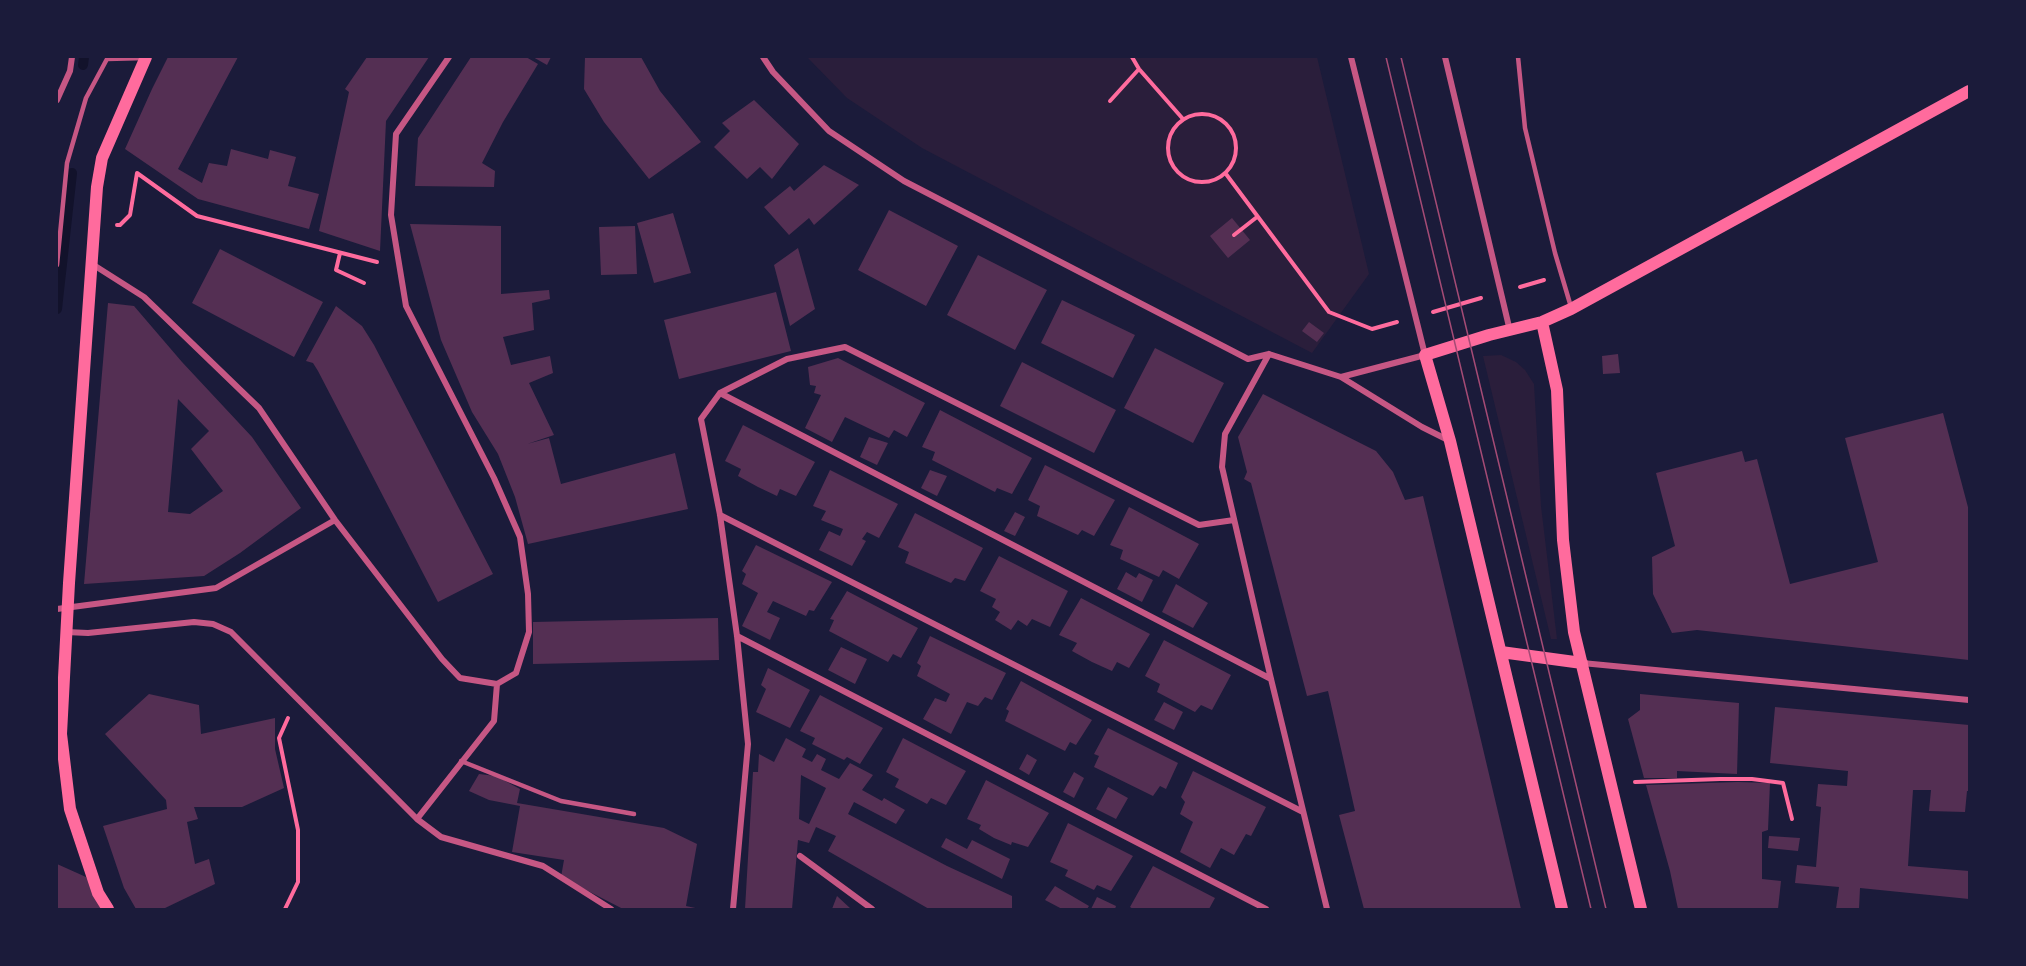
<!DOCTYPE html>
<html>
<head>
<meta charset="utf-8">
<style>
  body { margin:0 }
  #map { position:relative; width:2026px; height:966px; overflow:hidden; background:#1b1b3a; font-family:Rubik,sans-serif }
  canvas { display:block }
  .frame { position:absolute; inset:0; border:58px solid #1b1b3a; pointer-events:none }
</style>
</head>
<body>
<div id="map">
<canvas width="2026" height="966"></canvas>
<div class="frame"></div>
</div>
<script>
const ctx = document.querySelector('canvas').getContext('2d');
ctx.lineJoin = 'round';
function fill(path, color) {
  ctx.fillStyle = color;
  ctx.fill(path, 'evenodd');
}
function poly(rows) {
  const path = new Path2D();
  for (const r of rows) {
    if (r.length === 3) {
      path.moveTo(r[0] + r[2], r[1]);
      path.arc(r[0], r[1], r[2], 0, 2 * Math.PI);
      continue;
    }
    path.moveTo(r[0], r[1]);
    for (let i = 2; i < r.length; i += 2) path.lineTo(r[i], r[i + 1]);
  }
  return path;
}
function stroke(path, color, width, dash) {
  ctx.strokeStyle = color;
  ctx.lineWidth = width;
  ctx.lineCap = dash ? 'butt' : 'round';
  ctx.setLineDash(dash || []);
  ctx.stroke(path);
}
fill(poly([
  [807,57,1317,57,1369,274,1312,353,922,148,847,98],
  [1501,355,1516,362,1525,370,1534,384,1541,506,1557,639,1551,639,1483,356]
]), '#2a1e3b');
stroke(poly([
  [83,65,84,57],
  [57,309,72,173]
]), '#12122b', 10);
fill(poly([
  [168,57,238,57,178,169,202,183,209,163,227,166,231,149,268,159,270,150,296,157,288,186,319,194,309,229,198,199,125,149,152,89],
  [367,57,429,57,386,121,380,251,319,231,349,92,345,89],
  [471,57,526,57,538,64,503,122,482,163,495,171,494,187,415,186,418,138],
  [533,57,551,57,547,65],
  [585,57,641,57,660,91,701,142,649,179,604,122,584,89],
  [754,100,799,144,772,179,760,167,747,179,714,147,730,131,722,123],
  [824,165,859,185,814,225,809,218,789,235,764,207,790,186,794,191],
  [889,210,958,246,926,306,858,270],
  [673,213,691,273,654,283,637,223],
  [1232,218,1250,240,1228,258,1210,236],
  [410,224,501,226,501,294,549,290,550,299,532,303,534,330,503,337,511,365,550,356,553,373,529,383,554,435,527,444,549,438,561,484,675,453,688,509,528,544,515,497,498,454,472,412,441,340],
  [635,226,637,274,601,275,599,227],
  [798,248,815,309,790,326,774,265],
  [220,249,323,302,294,357,192,303],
  [978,255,1047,290,1015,350,947,315],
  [776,292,791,351,679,379,664,320],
  [1062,300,1135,335,1113,378,1041,343],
  [108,303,134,306,182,362,252,437,301,508,240,553,204,576,84,584],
  [178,399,209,431,191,449,223,491,190,514,168,512],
  [336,306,362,326,374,345,493,574,438,602,318,371,313,363,306,361],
  [1309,322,1324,333,1317,342,1302,331],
  [1155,348,1224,383,1193,443,1124,408],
  [1618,354,1620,373,1603,374,1602,356],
  [838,358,925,403,907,437,894,430,889,438,845,417,832,442,805,428,821,395,814,393,816,386,810,385,808,367],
  [1022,362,1116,410,1094,453,1000,406],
  [1263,394,1376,451,1393,472,1405,500,1423,496,1521,909,1364,909,1339,815,1355,811,1328,691,1307,696,1251,483,1244,479,1247,472,1238,437],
  [940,410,1032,458,1012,494,997,488,995,492,932,460,935,452,922,447],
  [1943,413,1969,511,1969,660,1697,630,1672,633,1653,594,1652,557,1675,546,1656,473,1742,451,1745,462,1757,459,1790,584,1878,562,1845,438],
  [743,425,815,462,796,496,780,489,777,496,758,487,738,476,741,469,725,461],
  [869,437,888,443,877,465,860,457],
  [1045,465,1115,500,1094,536,1082,530,1078,535,1037,516,1040,506,1028,500],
  [830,470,898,504,879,538,867,532,862,539,866,541,852,566,819,550,829,531,840,536,843,529,821,520,826,511,813,506],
  [930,470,947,476,937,496,921,488],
  [1129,507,1199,544,1179,579,1163,570,1159,577,1120,559,1123,550,1110,545],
  [1015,512,1025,517,1015,536,1004,531],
  [915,513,983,548,965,581,955,578,951,583,905,563,909,552,898,547],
  [756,545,832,582,814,611,809,610,806,616,773,601,767,612,780,618,770,640,742,626,758,593,742,584,746,574,742,571],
  [999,556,1068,591,1050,627,1032,619,1027,626,1018,620,1011,630,995,620,1000,612,992,607,996,599,980,591],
  [1126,572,1136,578,1139,573,1153,580,1142,602,1117,589],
  [1176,584,1208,603,1193,628,1162,612],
  [847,591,918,628,901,658,893,654,888,662,829,631,834,620,830,619],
  [1081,598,1150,634,1129,668,1117,662,1112,671,1092,662,1072,651,1077,643,1059,635],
  [718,618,719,660,533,664,533,622],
  [930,636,1006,673,992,700,985,697,978,706,967,702,951,734,923,719,935,698,946,702,950,694,917,676,921,666,917,663],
  [1164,640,1231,675,1212,710,1201,705,1195,712,1157,692,1160,684,1145,676],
  [841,647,867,659,855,684,828,670],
  [768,668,810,690,790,728,756,712,766,689,761,685],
  [1021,681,1092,720,1076,745,1070,742,1065,751,1005,721,1009,711,1006,709],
  [149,694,199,705,201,734,275,718,275,749,284,788,242,807,194,807,198,819,187,822,195,864,209,859,215,884,163,909,136,909,124,888,103,826,167,809,166,800,105,734],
  [1640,694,1739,703,1737,774,1677,771,1677,778,1644,778,1628,719,1640,710],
  [820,695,883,728,860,764,847,757,844,760,812,744,815,738,800,731],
  [1164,702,1183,712,1174,730,1154,720],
  [1775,707,1969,725,1969,791,1967,791,1965,812,1929,811,1931,790,1913,790,1908,866,1969,871,1969,899,1860,888,1859,909,1836,909,1839,887,1795,883,1797,865,1816,867,1821,807,1816,806,1818,784,1847,786,1848,771,1770,763],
  [1108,728,1178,763,1166,789,1160,786,1153,796,1094,767,1099,756,1094,754],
  [786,738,806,749,802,757,812,762,817,754,826,759,821,770,839,779,850,763,873,775,862,790,882,801,884,798,905,810,896,824,854,802,848,814,947,866,1012,896,1012,909,929,909,828,851,836,836,816,827,809,843,798,840,792,909,745,909,753,772,758,772,759,754,774,762],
  [801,775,826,788,809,824,799,819],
  [903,738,966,771,946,805,931,798,927,804,895,787,899,779,886,772],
  [1027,754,1037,760,1029,775,1019,769],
  [1193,771,1266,807,1251,836,1246,834,1234,855,1221,848,1210,868,1180,852,1193,822,1180,814,1185,802,1181,797],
  [1074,772,1084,778,1074,798,1063,792],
  [479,774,496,776,520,789,517,803,664,828,697,844,686,906,700,909,623,909,561,877,564,860,512,852,520,806,489,800,469,791],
  [986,780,1049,813,1028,847,1012,842,1011,845,994,838,979,829,981,825,967,819],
  [1738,782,1770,783,1768,830,1762,832,1762,879,1781,881,1778,909,1678,909,1670,871,1646,785],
  [1108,787,1128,798,1116,819,1096,809],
  [1068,823,1133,856,1111,891,1097,885,1094,890,1065,876,1068,870,1050,862],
  [1769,836,1800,838,1798,851,1768,848],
  [946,838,967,849,972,840,1010,859,1002,879,941,847],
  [57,864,86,877,104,909,57,909],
  [1153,866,1215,898,1209,909,1133,909,1130,907],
  [1055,886,1089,906,1087,909,1062,909,1045,900],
  [837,896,851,909,832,909],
  [1097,897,1116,906,1115,909,1091,909]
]), '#542f53');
stroke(poly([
  [1132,57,1139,69,1183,119],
  [1110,101,1139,69],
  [1202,148,34],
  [1226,174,1329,312,1372,329,1397,322],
  [117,225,120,225,130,215,137,173,197,216,377,262],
  [1234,235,1257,217],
  [340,253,336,270,364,283],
  [1520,287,1544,280],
  [1433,312,1481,298],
  [1635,782,1720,779,1752,779,1783,783,1792,819],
  [285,909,298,882,298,830,279,738,288,718]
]), '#ff6b9d', 4);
stroke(poly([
  [1518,57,1525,128,1555,253,1571,307],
  [57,265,67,163,86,98,107,59,145,58],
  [461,761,561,801,634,814]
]), '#c65784', 4.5);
stroke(poly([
  [449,57,396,134,391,215,406,306,494,478,520,537,528,594,529,632,516,673,497,684],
  [763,57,773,72,829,131,904,181,1248,359,1269,354,1341,377,1422,427,1450,441],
  [1445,57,1510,331],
  [57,100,70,71,72,57],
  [92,264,144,297,259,408,335,520,442,659,460,678,497,684],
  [1269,354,1225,434,1222,467,1271,679,1327,909],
  [1341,377,1425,355,1351,57],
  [720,393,1271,679],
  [720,515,1303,812],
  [57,609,216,588,335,520],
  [66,632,88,633,194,622,213,624,231,632,417,819,441,837,543,866,611,909],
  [737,636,1266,909],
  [1582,663,1969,700],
  [417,819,494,721,497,684],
  [800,856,872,909],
  [733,909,748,744,737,636,720,515,701,419,720,393,787,359,845,347,1199,525,1234,520]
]), '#c65784', 6);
stroke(poly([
  [1542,322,1557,390,1563,540,1574,632,1641,909],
  [1501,652,1582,663],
  [108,909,98,893,70,809,61,734,69,583,97,187,102,158,146,57],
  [1562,909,1450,441,1425,355,1489,335,1542,322,1571,309,1969,91]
]), '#ff6b9d', 12);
stroke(poly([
  [1386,57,1591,909],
  [1401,57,1606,909]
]), '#a44b75', 1.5);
</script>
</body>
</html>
